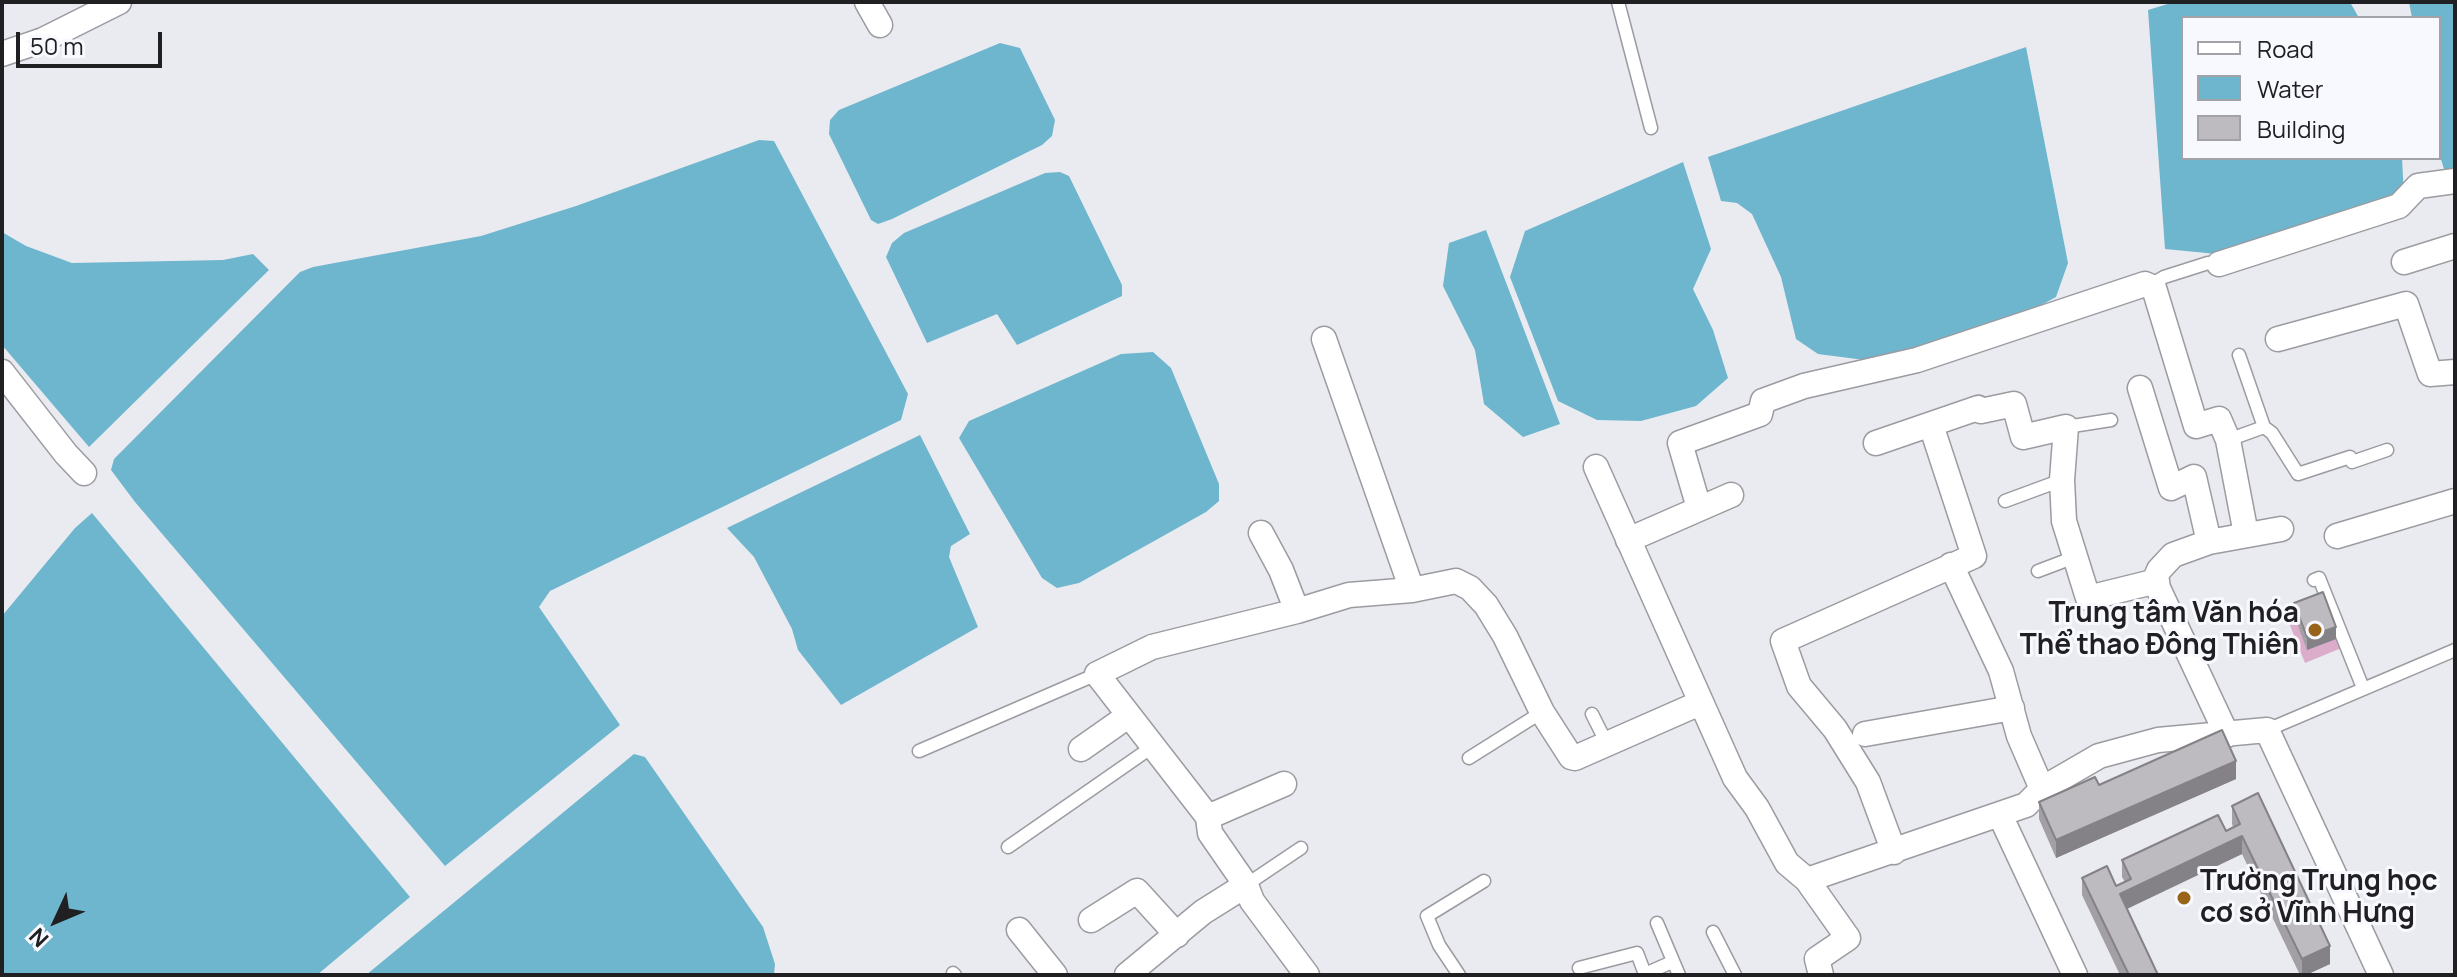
<!DOCTYPE html>
<html>
<head>
<meta charset="utf-8">
<style>
  body { margin:0 }
  #map { position:relative; width:2457px; height:977px; overflow:hidden; background:#eaebf1; font-family:Manrope,sans-serif }
  canvas { display:block }
  .frame { position:absolute; inset:0; border:4px solid #202023; pointer-events:none }
  .legend { position:absolute; left:2181px; top:16px; width:260px; height:144px; box-sizing:border-box; background:#f8f8ff; border:2px solid #a2a2a7; margin:0; padding:10px 14px; list-style:none; font-size:24px; color:#202023 }
  .legend li { display:flex; align-items:center; gap:16px; height:40px }
  .legend b { width:40px; border:2px solid #a2a2a7 }
  .north { position:absolute; left:16px; top:881px; width:80px; height:80px; -webkit-text-stroke:6px #f8f8ff; paint-order:stroke; rotate:226deg; font-size:22px; font-weight:700; line-height:32px; text-align:center; color:#202023 }
  .north::after { content:''; display:block; margin:auto; width:28px; height:36px; background:#202023; clip-path:polygon(50% 0,100% 100%,50% 72%,0 100%) }
  .scale { position:absolute; left:16px; top:32px; width:146px; height:36px; box-sizing:border-box; border:4px solid #202023; border-top:0; padding-left:10px; font-size:24px; line-height:28px; white-space:nowrap; color:#202023; -webkit-text-stroke:6px #f8f8ff; paint-order:stroke }
</style>
</head>
<body>
<div id="map">
<canvas width="2457" height="977"></canvas>
<div class="frame"></div>
<ul class="legend">
<li><b style="height:10px;background:#fff"></b>Road</li>
<li><b style="height:22px;background:#6eb6cd"></b>Water</li>
<li><b style="height:22px;background:#bdbac0"></b>Building</li>
</ul>
<div class="north">N</div>
<div class="scale">50 m</div>
</div>
<script>
const ctx = document.querySelector('canvas').getContext('2d');
ctx.lineJoin = 'round';
function fill(path, color) {
  ctx.fillStyle = color;
  ctx.fill(path, 'evenodd');
}
function poly(rows) {
  const path = new Path2D();
  for (const r of rows) {
    path.moveTo(r[0], r[1]);
    for (let i = 2; i < r.length; i += 2) path.lineTo(r[i], r[i + 1]);
  }
  return path;
}
function stroke(path, color, width, dash) {
  ctx.strokeStyle = color;
  ctx.lineWidth = width;
  ctx.lineCap = dash ? 'butt' : 'round';
  ctx.setLineDash(dash || []);
  ctx.stroke(path);
}
function label(font, color, halo, rows, align = 'center') {
  ctx.font = font + ' Manrope,sans-serif';
  ctx.lineWidth = 6;
  ctx.setLineDash([]);
  ctx.textBaseline = 'middle';
  ctx.strokeStyle = halo;
  ctx.fillStyle = color;
  for (const [text, x, y, turn = 0] of rows) {
    ctx.save();
    ctx.translate(x, y);
    ctx.rotate((+turn || 0) * Math.PI / 180);
    ctx.textAlign = isNaN(turn) ? turn : align;
    if (halo) ctx.strokeText(text, 0, 0);
    ctx.fillText(text, 0, 0);
    ctx.restore();
  }
}
fill(poly([
  [2325,597,2344,647,2305,663,2285,613]
]), '#dcadcb');
fill(poly([
  [2174,2,2350,2,2359,18,2183,18,2183,158,2402,158,2404,197,2227,255,2165,249,2148,10],
  [2409,2,2455,2,2455,169,2444,169,2439,153,2439,18,2412,18],
  [1000,43,1020,48,1055,120,1052,136,1042,145,892,219,878,224,871,220,829,134,830,120,839,110],
  [2026,47,2068,263,2056,297,2023,315,1872,361,1818,354,1796,339,1781,277,1752,214,1737,203,1721,201,1708,157],
  [759,140,774,141,908,394,901,420,550,591,539,607,620,725,445,866,135,502,111,470,114,459,300,272,313,267,481,236,576,206],
  [1683,162,1711,249,1693,289,1713,330,1728,378,1696,406,1641,421,1597,420,1558,401,1510,277,1525,231],
  [1060,172,1069,176,1122,285,1122,296,1017,345,997,314,927,343,886,257,892,243,904,233,1045,173],
  [1486,230,1560,424,1523,437,1484,404,1475,350,1443,286,1449,243],
  [2,232,26,246,72,263,223,260,253,254,269,270,89,447,2,345],
  [1153,352,1171,368,1219,484,1219,501,1206,512,1079,583,1057,588,1042,578,959,438,969,421,1121,354],
  [920,435,970,534,951,546,949,557,978,627,841,705,798,650,792,629,754,557,727,528],
  [92,513,410,897,317,975,2,975,2,616,75,528],
  [634,754,645,757,763,927,775,964,774,975,366,975]
]), '#6eb6cd');
const lane = poly([
  [1618,2,1651,128],
  [2150,285,2164,277,2208,263,2219,264],
  [2066,427,2111,420],
  [2264,427,2272,433,2298,474,2350,457,2352,462,2387,450],
  [2228,440,2264,427,2239,355],
  [2005,501,2062,480],
  [2038,571,2075,557],
  [2314,580,2319,578,2363,688],
  [1592,714,1607,744],
  [2267,730,2455,650],
  [919,751,1097,674],
  [1469,758,1542,712],
  [1008,847,1152,747],
  [1246,885,1301,848],
  [1657,923,1679,975],
  [1713,932,1735,975],
  [1579,968,1637,953,1645,974,1672,962],
  [953,973,955,975],
  [1459,975,1439,945,1427,916,1484,881]
]);
const street = poly([
  [867,2,880,25],
  [2,54,43,40,119,2],
  [2404,262,2455,246],
  [2219,264,2399,206,2418,186,2455,181],
  [1324,339,1412,590],
  [2278,339,2406,304,2430,374,2455,372],
  [2,372,66,454,84,473],
  [2140,388,2171,488,2194,477,2209,542],
  [1876,443,1978,408,1981,411,2014,404,2023,437,2066,427,2062,480,2064,521,2088,598,2157,581],
  [1596,467,1735,778,1757,808,1787,863,1807,880,1848,938,1817,959,1821,975],
  [1699,508,1680,443,1760,414,1763,401,1804,386,1917,360,2145,284,2154,288,2196,426,2219,419,2228,440,2246,534],
  [1261,533,1281,570,1297,611],
  [2337,536,2455,501],
  [1628,540,1731,495],
  [1951,565,2001,671,2019,736,2042,789],
  [1865,734,2012,708],
  [2227,735,2158,588,2156,577,2159,570,2173,555,2209,542,2281,529],
  [1081,749,1128,716],
  [2000,815,2075,975],
  [1208,817,1284,784],
  [1894,852,1868,782,1835,729,1799,686,1783,641,1974,556,1931,425],
  [1807,880,2026,805,2042,789,2099,756,2158,740,2267,730,2381,975],
  [1091,920,1137,891,1177,935],
  [1019,930,1055,975],
  [1127,975,1203,912,1246,885],
  [1307,975,1252,901,1246,885,1210,833,1208,817,1097,674,1152,647,1297,611,1349,595,1412,590,1456,581,1470,588,1486,605,1505,636,1542,712,1571,757,1575,758,1700,703]
]);
stroke(lane, '#9b9ba1', 15);
stroke(street, '#9b9ba1', 27);
stroke(lane, '#fff', 12);
stroke(street, '#fff', 24);
fill(poly([
  [2294,603,2336,639,2307,650,2294,615],
  [2236,779,2056,858,2039,819,2039,802,2099,785],
  [2232,806,2330,964,2306,975,2300,975,2242,854,2127,909,2158,975,2120,975,2082,895,2082,878,2116,886,2125,882,2122,877,2122,860,2226,831,2233,827,2232,824]
]), '#a3a0a5');
fill(poly([
  [2336,627,2336,639,2307,650,2307,637],
  [2236,761,2236,779,2056,858,2056,840],
  [2242,836,2242,854,2120,912,2120,894],
  [2330,946,2330,964,2306,975,2302,975,2302,959]
]), '#848286');
const building = poly([
  [2323,592,2336,627,2307,637,2294,603,2323,592],
  [2222,730,2236,761,2056,840,2039,802,2095,777,2099,785,2222,730],
  [2258,793,2330,946,2302,959,2242,836,2120,894,2158,975,2129,975,2082,878,2107,866,2116,886,2131,879,2122,860,2218,815,2226,831,2240,824,2232,806,2258,793]
]);
fill(building, '#bdbac0');
stroke(building, '#848286', 2);
for (const [x, y, r, color] of [
  [2315,630,8,"#986419"],
  [2184,898,8,"#986419"]
]) {
  const dot = new Path2D();
  dot.arc(x, y, r, 0, 2 * Math.PI);
  ctx.fillStyle = color;
  ctx.fill(dot);
  stroke(dot, '#f8f8ff', 3);
}
label('bold 28px', '#202023', '#f8f8ff', [
  ["Trung tâm Văn hóa",2299,614],
  ["Thể thao Đông Thiên",2299,646],
  ["Trường Trung học",2200,882,"left"],
  ["cơ sở Vĩnh Hưng",2200,914,"left"]
], 'right');
</script>
</body>
</html>
